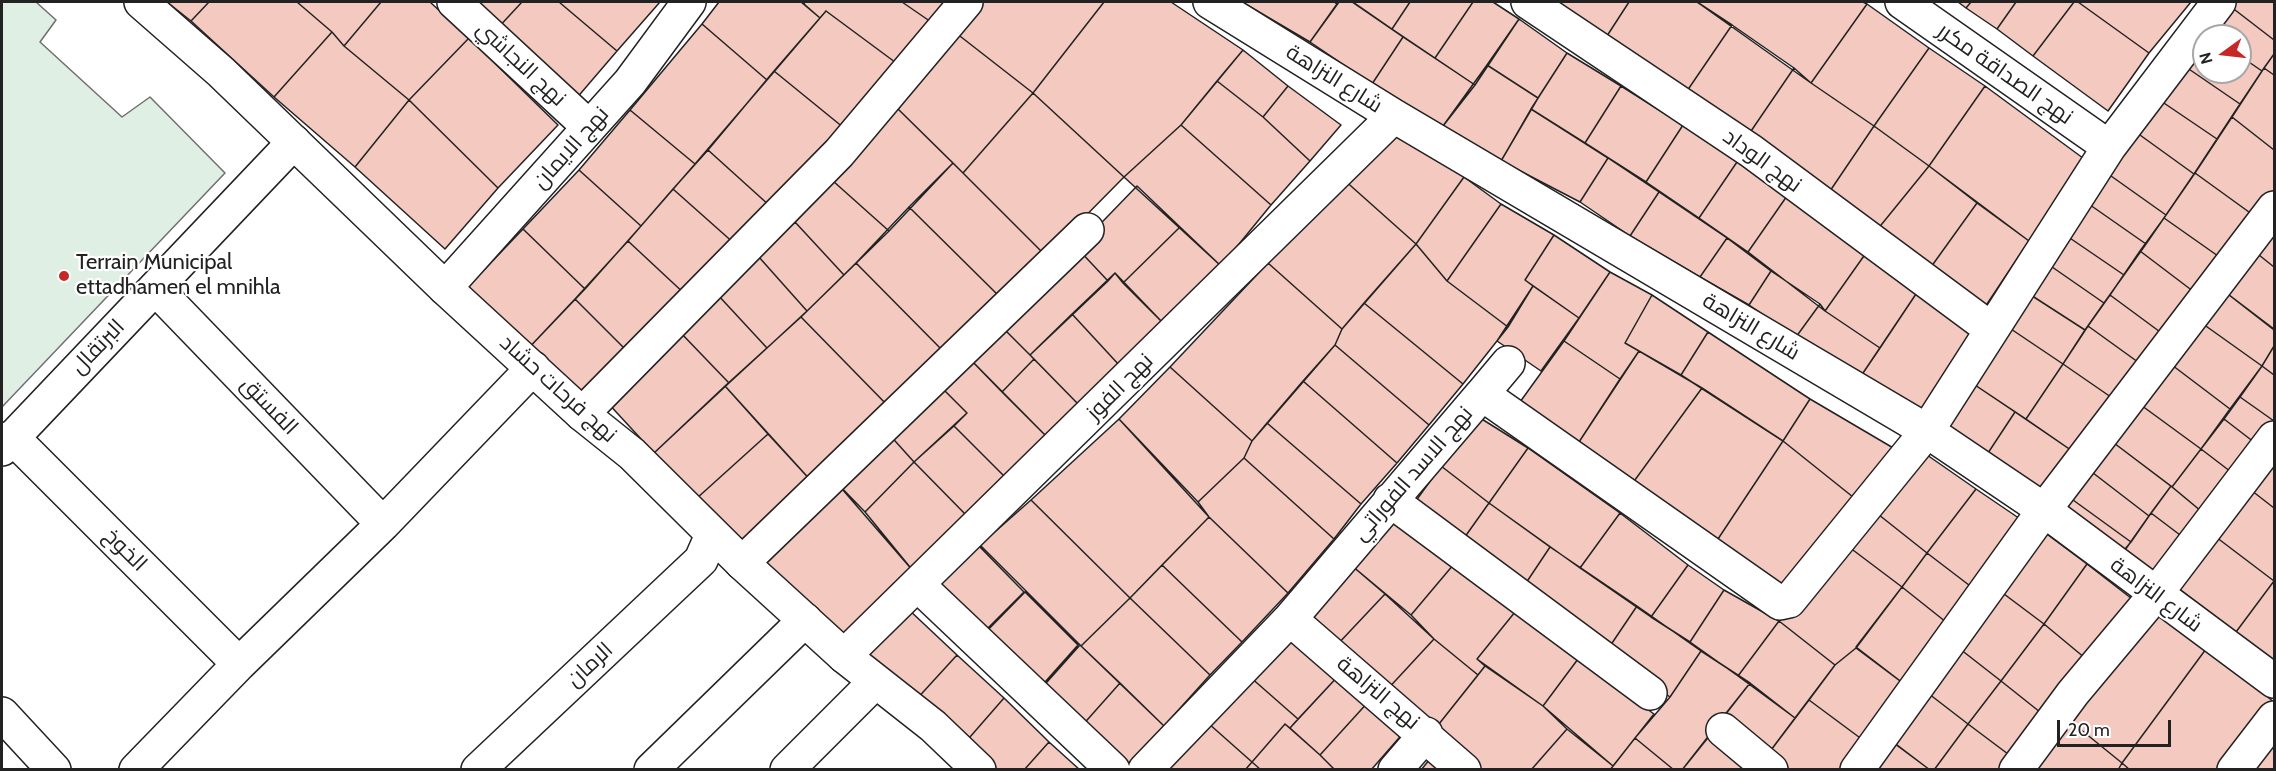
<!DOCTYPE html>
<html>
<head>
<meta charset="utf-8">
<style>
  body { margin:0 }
  #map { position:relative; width:2276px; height:771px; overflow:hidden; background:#fff; font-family:Cabin,sans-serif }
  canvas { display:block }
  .frame { position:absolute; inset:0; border:3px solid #222; pointer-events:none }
  .north { position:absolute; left:2192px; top:24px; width:60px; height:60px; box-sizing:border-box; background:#fff; border:2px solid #a7a7a7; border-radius:50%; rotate:255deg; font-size:16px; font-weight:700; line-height:24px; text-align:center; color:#222 }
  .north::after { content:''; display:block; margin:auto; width:21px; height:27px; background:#c62828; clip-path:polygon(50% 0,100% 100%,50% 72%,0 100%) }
  .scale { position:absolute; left:2057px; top:720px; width:114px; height:27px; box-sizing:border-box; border:3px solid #222; border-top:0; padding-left:8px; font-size:18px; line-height:21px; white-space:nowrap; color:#222; -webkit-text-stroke:4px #fff; paint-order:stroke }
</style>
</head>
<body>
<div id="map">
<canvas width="2276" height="771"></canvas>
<div class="frame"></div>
<div class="north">N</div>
<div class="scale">20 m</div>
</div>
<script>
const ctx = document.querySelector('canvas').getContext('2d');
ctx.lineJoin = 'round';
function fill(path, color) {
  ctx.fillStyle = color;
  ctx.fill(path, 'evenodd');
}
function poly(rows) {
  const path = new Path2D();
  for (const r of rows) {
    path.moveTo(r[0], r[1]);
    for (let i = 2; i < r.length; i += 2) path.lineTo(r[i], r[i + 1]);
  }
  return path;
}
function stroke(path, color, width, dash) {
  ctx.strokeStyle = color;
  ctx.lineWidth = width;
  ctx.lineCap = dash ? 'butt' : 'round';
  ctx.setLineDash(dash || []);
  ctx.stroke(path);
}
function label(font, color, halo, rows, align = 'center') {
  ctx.font = font + ' Cabin,Cairo,sans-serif';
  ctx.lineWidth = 4.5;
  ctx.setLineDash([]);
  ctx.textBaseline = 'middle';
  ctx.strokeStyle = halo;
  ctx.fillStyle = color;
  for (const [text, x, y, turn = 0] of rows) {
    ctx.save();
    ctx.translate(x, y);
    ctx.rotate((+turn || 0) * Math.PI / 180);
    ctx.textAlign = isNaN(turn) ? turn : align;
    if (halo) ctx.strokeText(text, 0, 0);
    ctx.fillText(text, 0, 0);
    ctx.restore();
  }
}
const green = poly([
  [2,2,36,2,56,20,40,42,122,117,150,97,225,173,2,407,2,2]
]);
fill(green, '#e0efe3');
stroke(green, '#6f6f6f', 1.5);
const building = poly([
  [167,2,209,2,191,21,167,2],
  [209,2,297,2,332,32,274,97,191,21,209,2],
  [297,2,381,2,344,46,332,32,297,2],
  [381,2,430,2,469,38,409,100,344,46,381,2],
  [465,2,522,2,496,30,465,2],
  [522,2,559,2,617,51,575,100,496,30,522,2],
  [559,2,660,2,617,51,559,2],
  [719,2,801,2,820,18,767,80,702,24,719,2],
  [805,2,902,2,934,24,903,68,826,11,820,18,804,4,805,2],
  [902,2,950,2,934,24,902,2],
  [981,2,1104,2,1033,93,956,33,981,2],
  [1104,2,1171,2,1243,50,1181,125,1124,177,1033,93,1104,2],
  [1242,2,1334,2,1337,4,1310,42,1242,2],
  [1339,2,1352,2,1403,37,1372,84,1310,42,1339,2],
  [1353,2,1410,2,1392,29,1353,2],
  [1410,2,1473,2,1435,58,1392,29,1410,2],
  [1473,2,1493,2,1519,19,1475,85,1435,58,1473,2],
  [1549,2,1629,2,1605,39,1549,2],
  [1629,2,1697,2,1732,25,1687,91,1605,39,1629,2],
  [1697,2,1863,2,1867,4,1811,83,1697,2],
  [1958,2,1971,2,1966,8,1958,2],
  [1971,2,2016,2,1997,29,1966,8,1971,2],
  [2016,2,2074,2,2033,56,1997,29,2016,2],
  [2074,2,2078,2,2149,53,2108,111,2033,56,2074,2],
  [2078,2,2191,2,2149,53,2078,2],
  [2227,2,2274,2,2274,40,2226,3,2227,2],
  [2226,3,2274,40,2274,54,2262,71,2240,56,2240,36,2211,36,2226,3],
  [1867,4,1929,48,1874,126,1811,83,1867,4],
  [826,11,903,68,844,128,774,71,826,11],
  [1519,19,1567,53,1538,98,1487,65,1519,19],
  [702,24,767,80,695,164,630,110,702,24],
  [1732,25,1794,68,1749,134,1687,91,1732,25],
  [332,32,344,46,409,100,355,167,274,97,332,32],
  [956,33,1033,93,963,173,898,109,956,33],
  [2204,36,2204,72,2240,72,2240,56,2262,71,2240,104,2180,63,2204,36],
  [1403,37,1475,85,1443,126,1372,84,1403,37],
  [469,38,558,125,498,188,409,100,469,38],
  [1929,48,1985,86,1929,166,1874,126,1929,48],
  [1243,50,1288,86,1263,117,1217,81,1243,50],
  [1567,53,1621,86,1585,143,1531,109,1567,53],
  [2274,54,2274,75,2264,68,2274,54],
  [2180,63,2240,104,2217,139,2155,97,2180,63],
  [1487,65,1538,98,1501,161,1443,126,1487,65],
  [1794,68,1811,83,1874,126,1830,191,1749,134,1794,68],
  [2264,68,2274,75,2274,150,2232,117,2264,68],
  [774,71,844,128,770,206,708,150,774,71],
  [1217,81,1263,117,1310,161,1271,205,1181,125,1217,81],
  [1288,86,1341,125,1310,161,1263,117,1288,86],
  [1621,86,1683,125,1646,182,1585,143,1621,86],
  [1985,86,2087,161,2029,241,1929,166,1985,86],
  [1033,93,1124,177,1046,256,963,173,1033,93],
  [2155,97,2217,139,2194,174,2133,130,2155,97],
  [409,100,498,188,445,249,355,167,409,100],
  [898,109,953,163,889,231,833,181,898,109],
  [1531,109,1608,158,1580,202,1501,161,1531,109],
  [630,110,695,164,641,226,579,170,630,110],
  [2232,117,2274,150,2274,201,2260,220,2195,173,2232,117],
  [1401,123,1464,177,1416,244,1342,178,1401,123],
  [1181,125,1271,205,1221,266,1124,177,1181,125],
  [1683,125,1737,162,1699,218,1646,182,1683,125],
  [1874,126,1929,166,1877,230,1830,191,1874,126],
  [2133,130,2194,174,2166,215,2104,171,2133,130],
  [708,150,770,206,736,245,673,189,708,150],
  [1608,158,1659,192,1630,236,1580,202,1608,158],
  [1737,162,1787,196,1748,252,1699,218,1737,162],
  [953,163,1046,256,1002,299,909,207,953,163],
  [1929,166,1977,203,1931,267,1877,230,1929,166],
  [579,170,641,226,585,289,523,229,579,170],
  [2104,171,2166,215,2146,244,2083,200,2104,171],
  [2195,173,2260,220,2228,263,2164,218,2195,173],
  [1464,177,1501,204,1447,281,1416,244,1464,177],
  [1342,178,1416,244,1342,329,1268,263,1342,178],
  [833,181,889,231,844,275,795,222,833,181],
  [1137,186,1180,227,1123,283,1115,273,1108,281,1077,248,1137,186],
  [673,189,736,245,687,296,628,241,673,189],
  [1659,192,1727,238,1700,277,1630,236,1659,192],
  [1787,196,1866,253,1825,311,1748,252,1787,196],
  [2083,200,2146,244,2124,275,2061,232,2083,200],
  [1977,203,2029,241,1985,307,1931,267,1977,203],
  [1501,204,1554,235,1525,280,1533,286,1508,327,1447,281,1501,204],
  [909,207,1002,299,948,356,856,263,909,207],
  [2164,218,2228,263,2202,298,2140,251,2164,218],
  [2274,219,2274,267,2249,247,2274,219],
  [795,222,844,275,807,311,758,256,795,222],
  [1180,227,1221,266,1164,324,1123,283,1180,227],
  [523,229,585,289,523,354,462,293,523,229],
  [2061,232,2124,275,2104,303,2042,260,2061,232],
  [1554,235,1610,272,1579,318,1525,280,1554,235],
  [1727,238,1771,271,1749,305,1700,277,1727,238],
  [628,241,687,296,630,354,575,299,628,241],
  [1416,244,1447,281,1508,327,1463,384,1364,303,1416,244],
  [2249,247,2274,267,2274,329,2220,288,2249,247],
  [1077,248,1108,281,1030,355,999,324,1077,248],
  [2140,251,2202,298,2171,340,2110,295,2140,251],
  [1866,253,1918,291,1880,348,1825,311,1866,253],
  [758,256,807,311,767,348,717,294,758,256],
  [2042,260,2104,303,2085,330,2023,290,2042,260],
  [856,263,948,356,892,410,801,317,856,263],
  [1268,263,1342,329,1335,345,1252,441,1170,367,1268,263],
  [1771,271,1820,304,1796,337,1749,305,1771,271],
  [1610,272,1652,295,1625,343,1639,351,1620,379,1564,341,1610,272],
  [1115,273,1164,324,1120,366,1072,314,1115,273],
  [1533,286,1579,318,1541,371,1497,341,1533,286],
  [2220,288,2274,330,2274,346,2262,366,2196,319,2220,288],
  [2023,290,2085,330,2063,364,2002,323,2023,290],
  [1918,291,1981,335,1926,413,1861,376,1918,291],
  [717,294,767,348,729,383,679,331,717,294],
  [1652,295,1708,332,1681,375,1625,343,1652,295],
  [2110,295,2171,340,2149,370,2088,326,2110,295],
  [575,299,630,354,577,408,523,354,575,299],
  [1364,303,1463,384,1429,425,1335,345,1342,329,1364,303],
  [1820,304,1825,311,1880,348,1861,376,1796,337,1820,304],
  [1072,314,1120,366,1079,405,1030,355,1072,314],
  [801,317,892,410,814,484,725,386,801,317],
  [2196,319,2262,366,2230,409,2164,359,2196,319],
  [2002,323,2063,364,2026,419,1966,379,2002,323],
  [999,324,1034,359,1002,392,967,356,999,324],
  [2088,326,2149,370,2121,404,2063,364,2088,326],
  [679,331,729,383,654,453,606,401,679,331],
  [1708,332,1810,399,1783,441,1681,375,1708,332],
  [1564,341,1620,379,1579,442,1520,402,1564,341],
  [1335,345,1429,425,1397,463,1303,381,1335,345],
  [2274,346,2274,375,2262,366,2274,346],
  [1639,351,1702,388,1632,484,1579,442,1639,351],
  [967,356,1046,436,1006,478,954,426,967,413,938,384,967,356],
  [1034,359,1079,405,1046,436,1002,392,1034,359],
  [2164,359,2230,409,2201,449,2134,400,2164,359],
  [2063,364,2121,404,2081,457,2026,419,2063,364],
  [2262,366,2274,375,2274,421,2240,397,2262,366],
  [1170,367,1252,441,1244,458,1198,502,1119,419,1170,367],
  [1966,379,2015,412,1988,453,1942,423,1966,379],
  [1303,381,1397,463,1361,504,1267,423,1303,381],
  [938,384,967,413,914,462,887,432,938,384],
  [725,386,768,434,696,499,654,453,725,386],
  [1702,388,1783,441,1714,545,1632,484,1702,388],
  [2240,397,2274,421,2274,427,2259,446,2224,419,2240,397],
  [1810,399,1895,449,1858,501,1783,441,1810,399],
  [2134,400,2201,449,2172,487,2106,437,2134,400],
  [2015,412,2081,457,2049,498,1988,453,2015,412],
  [1477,416,1528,448,1489,503,1441,466,1477,416],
  [1119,419,1209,517,1130,598,1031,500,1119,419],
  [2224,419,2259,446,2235,475,2201,449,2224,419],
  [1267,423,1361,504,1334,539,1244,458,1252,441,1267,423],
  [954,426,1006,478,968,517,914,462,954,426],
  [887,432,914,462,865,512,836,482,887,432],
  [768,434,814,484,744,552,696,499,768,434],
  [2106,437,2171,486,2149,516,2084,466,2106,437],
  [1783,441,1858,501,1785,600,1714,545,1783,441],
  [1528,448,1620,513,1580,568,1489,503,1528,448],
  [1917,448,1976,489,1927,553,1869,507,1917,448],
  [2201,449,2235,475,2207,516,2172,487,2201,449],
  [1244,458,1334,539,1288,593,1209,517,1198,502,1244,458],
  [2274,458,2274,508,2247,487,2274,458],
  [914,462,968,517,914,572,865,512,914,462],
  [1441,466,1489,503,1457,548,1410,509,1441,466],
  [2084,466,2149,516,2131,542,2062,492,2084,466],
  [836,482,914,572,835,641,757,552,836,482],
  [2171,486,2207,516,2188,541,2151,513,2171,486],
  [2247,487,2274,508,2274,581,2212,534,2247,487],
  [1976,489,2029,525,1982,595,1927,553,1976,489],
  [2062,492,2131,542,2119,556,2055,503,2062,492],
  [1031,500,1130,598,1081,646,980,545,1031,500],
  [1489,503,1550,547,1520,592,1457,548,1489,503],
  [1869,507,1927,553,1902,587,1841,541,1869,507],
  [1394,513,1454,564,1411,615,1351,565,1394,513],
  [1620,513,1688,565,1651,617,1580,568,1620,513],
  [2151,513,2188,541,2159,578,2125,550,2151,513],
  [1209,517,1288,593,1242,642,1162,565,1209,517],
  [2036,526,2087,564,2044,624,1992,585,2036,526],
  [2212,534,2274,581,2236,632,2174,585,2212,534],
  [1841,541,1902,587,1856,648,1835,665,1779,621,1841,541],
  [978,545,1024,592,979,637,932,590,978,545],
  [1550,547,1637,606,1606,652,1520,592,1550,547],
  [1927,553,1982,595,1956,630,1902,587,1927,553],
  [1454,564,1515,612,1477,659,1485,666,1478,675,1434,639,1411,615,1454,564],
  [2087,564,2136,602,2091,663,2044,624,2087,564],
  [1162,565,1242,642,1210,675,1130,598,1162,565],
  [1351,565,1385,594,1336,646,1305,616,1351,565],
  [1688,565,1724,590,1690,642,1651,617,1688,565],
  [2274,581,2274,661,2236,632,2274,581],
  [1992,585,2044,624,2001,681,1951,642,1992,585],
  [1902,587,1956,630,1912,690,1856,647,1902,587],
  [1724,590,1779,621,1738,676,1690,642,1724,590],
  [1025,592,1078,645,1037,691,980,638,1025,592],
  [1385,594,1434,639,1384,693,1336,646,1385,594],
  [1130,598,1210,675,1164,726,1081,646,1130,598],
  [1637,606,1701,651,1670,697,1606,652,1637,606],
  [907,608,957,655,914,702,864,655,907,608],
  [2150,609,2206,649,2122,763,2064,716,2150,609],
  [1515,612,1578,659,1543,706,1477,659,1515,612],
  [1779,621,1835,665,1795,718,1738,676,1779,621],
  [2044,624,2091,663,2050,720,2001,681,2044,624],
  [1291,627,1341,673,1298,719,1249,676,1291,627],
  [1434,639,1478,675,1431,734,1384,693,1434,639],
  [1951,642,2001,681,1968,724,1920,687,1951,642],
  [1080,645,1120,683,1080,728,1039,691,1080,645],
  [1856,648,1912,690,1871,746,1809,700,1835,665,1856,648],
  [2206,649,2274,702,2229,770,2130,770,2122,763,2206,649],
  [1701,651,1750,683,1682,770,1674,770,1635,738,1670,697,1701,651],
  [957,655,1004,698,963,745,914,702,957,655],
  [1578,659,1654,714,1613,766,1543,706,1578,659],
  [1485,666,1543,706,1567,729,1531,770,1469,770,1431,734,1485,666],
  [1341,673,1370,700,1320,755,1290,728,1341,673],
  [1249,676,1298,719,1290,728,1285,724,1252,762,1208,723,1249,676],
  [2001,681,2050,720,2016,760,1968,724,2001,681],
  [1120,683,1164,726,1125,767,1080,728,1120,683],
  [1750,683,1795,718,1765,758,1719,722,1750,683],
  [1920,687,1968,724,1934,770,1930,770,1884,735,1920,687],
  [1004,698,1049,742,1024,770,992,770,963,745,1004,698],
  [1370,700,1405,731,1371,770,1335,770,1320,755,1370,700],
  [1809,700,1871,746,1853,770,1779,770,1765,758,1809,700],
  [2064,716,2122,763,2118,770,2024,770,2064,716],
  [1208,723,1252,762,1245,770,1168,769,1208,723],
  [2274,723,2274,770,2238,770,2274,723],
  [1285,724,1320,755,1335,770,1261,770,1252,762,1285,724],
  [1968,724,2016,760,2009,770,1934,770,1968,724],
  [1567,729,1613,766,1610,770,1531,770,1567,729],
  [1715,729,1765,770,1682,770,1715,729],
  [1883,735,1930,770,1858,770,1883,735],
  [1635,738,1674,770,1610,770,1635,738],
  [1049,742,1080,770,1024,770,1049,742],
  [1434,754,1452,770,1421,770,1434,754],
  [1252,762,1261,770,1245,770,1252,762],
  [2122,763,2130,770,2118,770,2122,763]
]);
fill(building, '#f3c9c0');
stroke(building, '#222', 1.5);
const minor = poly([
  [454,2,589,127],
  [1210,2,1394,116,1927,431,2044,510,2274,681],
  [1528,2,1751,151,1991,329],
  [1902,2,2109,147],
  [155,288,383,524],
  [445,288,630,82,689,2],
  [1482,394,1508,363],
  [582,414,839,153,966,2],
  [12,437,239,664],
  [2,449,294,142],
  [1390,500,1650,693],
  [742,563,1087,230],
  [918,585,1113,770],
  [1290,619,1464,770],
  [844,656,1394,116],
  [2,714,54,770],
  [1723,730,1771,770],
  [136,770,239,664,383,524,533,368],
  [478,770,701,560,712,535],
  [651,770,805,620],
  [787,770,875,682],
  [1145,770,1290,619,1482,394,1780,603,1789,601,1927,431,2109,147,2219,2],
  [1395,770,1426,734],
  [1857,770,2044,510,2274,208],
  [2016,770,2073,693,2155,595,2274,438],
  [2234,770,2274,718]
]);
const tertiary = poly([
  [141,2,221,72,445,288,582,414,632,454,742,563,844,656,933,726,979,770]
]);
stroke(minor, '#222', 36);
stroke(tertiary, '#222', 36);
stroke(minor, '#fff', 33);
stroke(tertiary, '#fff', 33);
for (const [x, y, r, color] of [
  [64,276,6,"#c62828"]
]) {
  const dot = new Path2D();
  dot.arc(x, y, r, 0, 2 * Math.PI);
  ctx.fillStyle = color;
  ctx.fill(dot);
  stroke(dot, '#fff', 2);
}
label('22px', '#222', '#fff', [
  ["نهج النجاشي",521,64,43],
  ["نهج الصداقة مكرر",2005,74,35],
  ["شارع النزاهة",1334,79,32],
  ["نهج الايمان",571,148,-48],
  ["نهج الوداد",1762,161,36],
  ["شارع النزاهة",1751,327,31],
  ["البرتقال",98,347,-46],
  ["نهج الفوز",1120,387,-45],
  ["نهج فرحات حشاد",558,389,42],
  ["الفستق",269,406,46],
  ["نهج الاسد الفوراتي",1413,474,-49],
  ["الخوخ",125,550,45],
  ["شارع النزاهة",2156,595,37],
  ["الرمان",590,665,-43],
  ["نهج النزاهة",1378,693,40]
]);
label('22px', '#222', '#fff', [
  ["Terrain Municipal",76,263],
  ["ettadhamen el mnihla",76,288]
], 'left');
</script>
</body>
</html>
